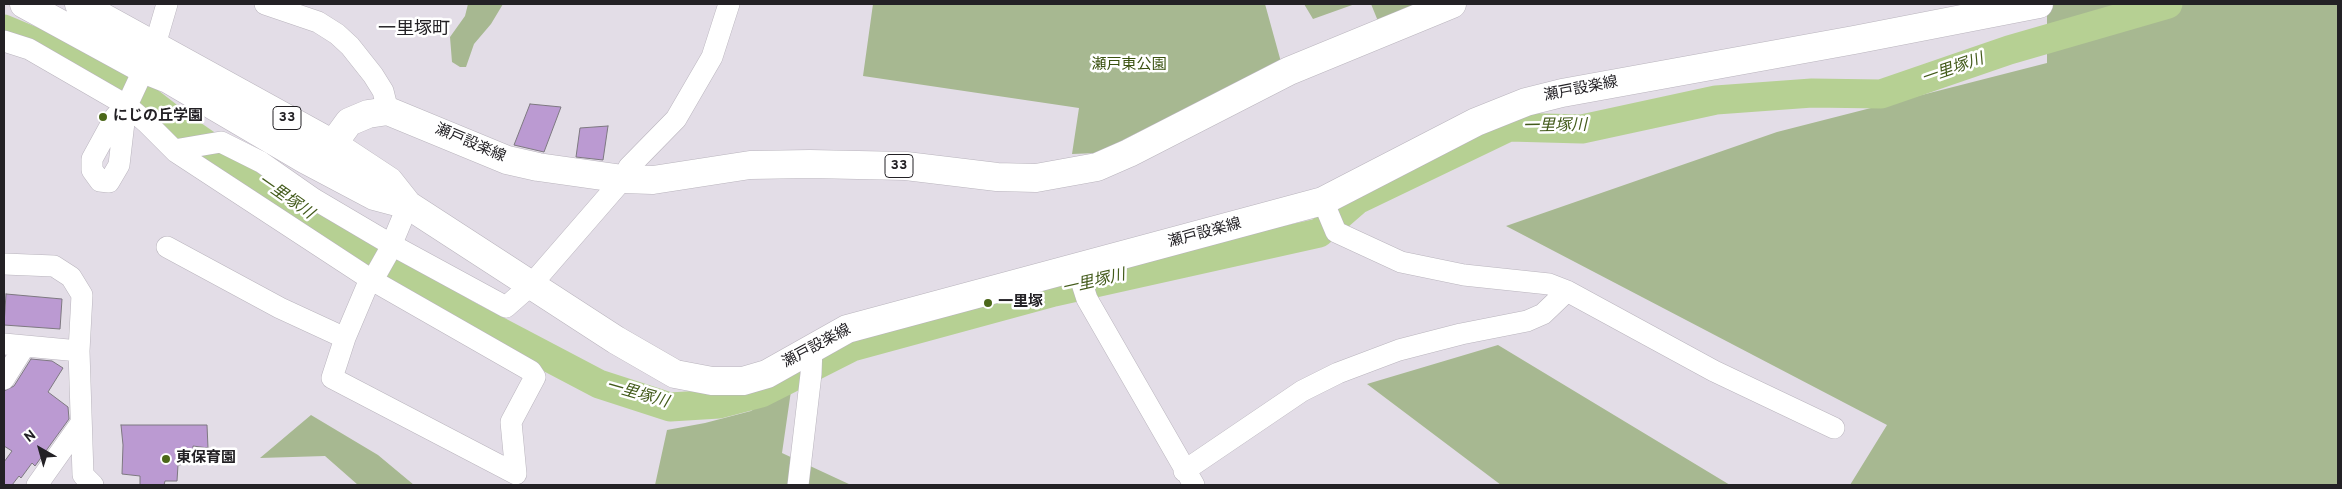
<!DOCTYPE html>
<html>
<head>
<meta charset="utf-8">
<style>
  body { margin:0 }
  #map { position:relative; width:2342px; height:489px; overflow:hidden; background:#e3dde7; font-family:Overpass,sans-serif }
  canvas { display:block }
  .frame { position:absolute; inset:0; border:5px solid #232125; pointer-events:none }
  .north { position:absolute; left:15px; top:424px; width:50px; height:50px; -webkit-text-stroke:4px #fff; paint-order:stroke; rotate:322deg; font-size:14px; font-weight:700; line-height:20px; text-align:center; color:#232125 }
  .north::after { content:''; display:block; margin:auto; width:18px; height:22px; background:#232125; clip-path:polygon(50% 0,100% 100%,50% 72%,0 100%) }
</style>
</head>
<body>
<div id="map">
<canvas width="2342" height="489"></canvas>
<div class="frame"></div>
<div class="north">N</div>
</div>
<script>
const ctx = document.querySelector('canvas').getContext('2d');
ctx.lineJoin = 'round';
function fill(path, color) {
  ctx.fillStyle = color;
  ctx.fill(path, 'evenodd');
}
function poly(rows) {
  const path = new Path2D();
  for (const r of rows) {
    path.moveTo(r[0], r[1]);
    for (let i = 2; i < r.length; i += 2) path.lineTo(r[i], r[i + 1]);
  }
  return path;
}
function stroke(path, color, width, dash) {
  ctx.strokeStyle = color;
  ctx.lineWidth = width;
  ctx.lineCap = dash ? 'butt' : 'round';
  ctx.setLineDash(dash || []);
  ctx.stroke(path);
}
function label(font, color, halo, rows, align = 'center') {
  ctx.font = font + ' Overpass,"Noto Sans JP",sans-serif';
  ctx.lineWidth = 5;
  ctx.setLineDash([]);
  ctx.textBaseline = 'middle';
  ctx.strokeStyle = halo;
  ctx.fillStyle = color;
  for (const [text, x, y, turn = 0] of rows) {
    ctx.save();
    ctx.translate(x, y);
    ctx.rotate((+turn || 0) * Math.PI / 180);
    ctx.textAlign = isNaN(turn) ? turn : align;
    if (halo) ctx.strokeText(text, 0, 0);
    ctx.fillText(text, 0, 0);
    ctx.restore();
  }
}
fill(poly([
  [468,4,503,4,491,24,474,44,466,67,460,67,452,62,450,37,465,16],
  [873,4,1265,4,1281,62,1097,153,1072,154,1079,108,863,76],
  [1304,4,1355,4,1313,19],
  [1371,4,1435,4,1380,26],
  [2047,4,2338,4,2338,485,1850,485,1887,425,1506,226,1777,132,2047,63],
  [1498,345,1730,485,1501,485,1367,384],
  [792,384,782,453,851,485,655,485,667,430,705,423,751,411],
  [311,415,378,455,414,485,358,485,325,456,260,458]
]), '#a7b891');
stroke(poly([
  [4,29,116,76,187,131,362,252,464,313,599,384,670,407,719,404,761,393,852,347,1054,292,1319,233,1357,200,1509,127,1582,129,1716,100,1812,93,1881,94,2009,50,2168,4]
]), '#b6d093', 29);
const building = poly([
  [530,104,561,107,544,152,514,145,530,104],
  [608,126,603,160,576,157,580,128,608,126],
  [6,294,62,299,60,329,4,325,6,294],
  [31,359,52,361,63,368,48,392,68,407,69,419,35,466,32,463,21,478,19,476,12,485,4,485,4,462,12,451,4,446,4,391,14,386,31,359],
  [121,425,207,425,208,448,193,446,193,463,178,465,177,481,165,481,164,485,140,485,140,476,122,474,123,445,121,425]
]);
fill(building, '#bb9ad2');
stroke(building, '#7d7880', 1);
const minor = poly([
  [265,4,318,22,337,34,350,46,373,75,383,91,388,111],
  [4,41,29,49,126,105,147,123,176,152,370,279,531,371,535,377,511,422,516,474,332,378,345,338,370,279,375,276,388,253,408,205],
  [126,105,119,165,109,182,100,181,92,170,92,159,115,117,126,105,128,103,155,45,167,4],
  [176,152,180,149,221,142,261,162,314,199,392,245,506,307,531,285,623,179,629,167,676,119,712,57,729,4],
  [1323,201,1336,232,1401,262,1464,275,1549,284,1567,291,1714,371,1834,428],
  [167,247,280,308,345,338],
  [4,264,54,266,71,277,82,295,79,351,83,475,93,485],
  [1077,268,1087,299,1194,485],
  [4,344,79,351],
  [4,379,24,347],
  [1184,471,1302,391,1338,373,1399,350,1461,334,1527,321,1543,314,1567,291],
  [37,485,81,423],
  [798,485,811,374,812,347]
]);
const major = poly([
  [24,4,143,69,168,79,306,160,374,196,408,205,616,340,675,374,712,381,743,381,767,374,847,329,1323,201,1476,122,1526,102,1562,93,1854,40,2039,4],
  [79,4,333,144,389,181,408,205],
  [333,144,349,122,368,114,388,111,507,160,538,167,623,179,653,180,750,165,810,164,906,166,997,177,1036,178,1097,167,1129,153,1289,71,1452,4]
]);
stroke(minor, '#b9b4bd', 22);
stroke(major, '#b9b4bd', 29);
stroke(minor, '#fff', 21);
stroke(major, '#fff', 28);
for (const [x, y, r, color] of [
  [103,117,5,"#4b6719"],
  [988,303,5,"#4b6719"],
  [166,459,5,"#4b6719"]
]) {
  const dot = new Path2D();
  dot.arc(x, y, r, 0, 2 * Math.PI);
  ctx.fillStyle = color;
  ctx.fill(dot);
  stroke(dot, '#fff', 2);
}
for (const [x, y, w] of [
  [287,118,28],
  [899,166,28]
]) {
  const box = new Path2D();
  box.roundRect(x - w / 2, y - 11.5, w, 23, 4);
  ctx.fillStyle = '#fff';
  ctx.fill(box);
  stroke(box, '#232125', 1);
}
label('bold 14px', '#232125', null, [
  ["33",287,118],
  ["33",899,166]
]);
label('15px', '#3a5110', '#fff', [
  ["瀬戸東公園",1129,66]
]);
label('15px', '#232125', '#fff', [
  ["瀬戸設楽線",1581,90,-11],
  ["瀬戸設楽線",470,144,23],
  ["瀬戸設楽線",1205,234,-15],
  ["瀬戸設楽線",817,347,-28]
]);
label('bold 15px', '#232125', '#fff', [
  ["にじの丘学園",113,117],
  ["一里塚",998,303],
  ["東保育園",176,459]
], 'left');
label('italic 16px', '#435b1b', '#fff', [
  ["一里塚川",1953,70,-19],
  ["一里塚川",1555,127,-1],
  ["一里塚川",285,198,35],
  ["一里塚川",1094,283,-13],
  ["一里塚川",637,395,16]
]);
label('18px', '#232125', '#fff', [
  ["一里塚町",414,30]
]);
</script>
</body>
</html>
